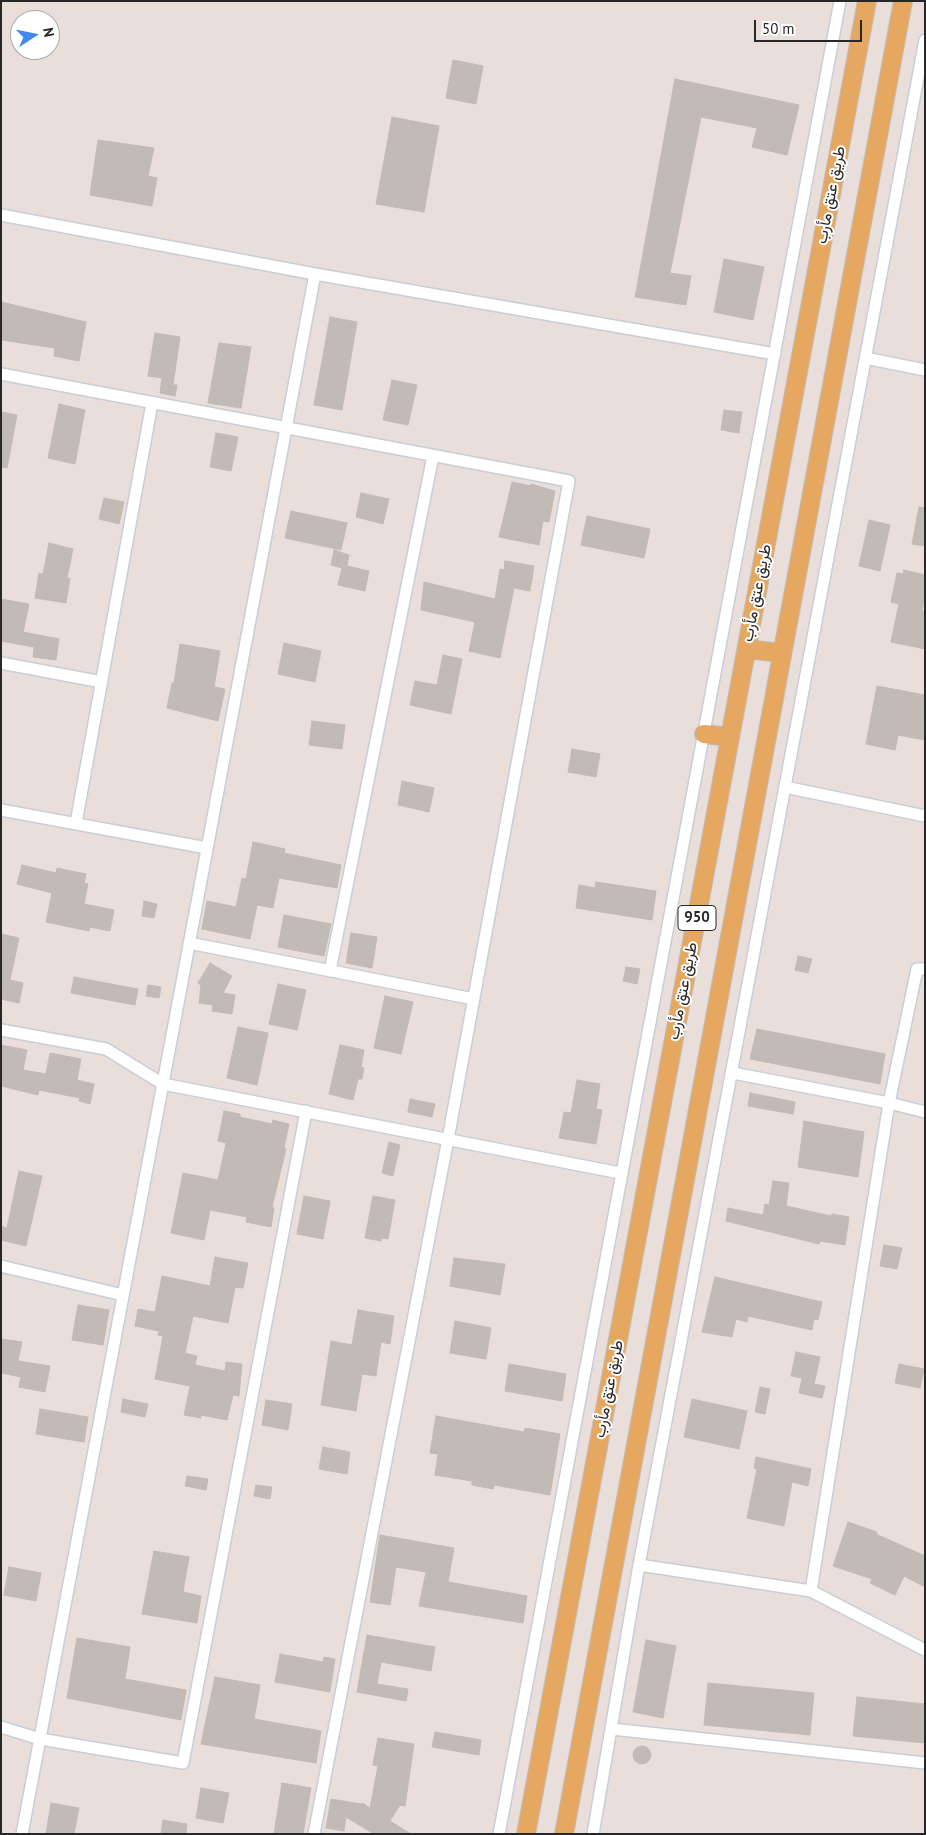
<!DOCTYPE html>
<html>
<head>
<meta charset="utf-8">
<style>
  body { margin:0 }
  #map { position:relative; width:926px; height:1835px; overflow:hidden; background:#e9ded9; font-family:"PT Sans",sans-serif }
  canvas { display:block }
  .frame { position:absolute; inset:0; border:2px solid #272727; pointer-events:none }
  .north { position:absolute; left:10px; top:10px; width:50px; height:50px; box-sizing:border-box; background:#fff; border:1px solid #a9a9a9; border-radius:50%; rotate:79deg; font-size:14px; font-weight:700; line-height:20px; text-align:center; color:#272727 }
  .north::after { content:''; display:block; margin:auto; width:18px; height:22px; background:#4289ed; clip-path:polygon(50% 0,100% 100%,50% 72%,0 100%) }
  .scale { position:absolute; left:754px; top:20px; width:108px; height:22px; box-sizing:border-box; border:2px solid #272727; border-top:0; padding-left:6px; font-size:15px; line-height:18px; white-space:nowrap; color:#272727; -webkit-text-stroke:4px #fff; paint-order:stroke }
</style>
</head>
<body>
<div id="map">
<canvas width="926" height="1835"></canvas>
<div class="frame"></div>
<div class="north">N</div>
<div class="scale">50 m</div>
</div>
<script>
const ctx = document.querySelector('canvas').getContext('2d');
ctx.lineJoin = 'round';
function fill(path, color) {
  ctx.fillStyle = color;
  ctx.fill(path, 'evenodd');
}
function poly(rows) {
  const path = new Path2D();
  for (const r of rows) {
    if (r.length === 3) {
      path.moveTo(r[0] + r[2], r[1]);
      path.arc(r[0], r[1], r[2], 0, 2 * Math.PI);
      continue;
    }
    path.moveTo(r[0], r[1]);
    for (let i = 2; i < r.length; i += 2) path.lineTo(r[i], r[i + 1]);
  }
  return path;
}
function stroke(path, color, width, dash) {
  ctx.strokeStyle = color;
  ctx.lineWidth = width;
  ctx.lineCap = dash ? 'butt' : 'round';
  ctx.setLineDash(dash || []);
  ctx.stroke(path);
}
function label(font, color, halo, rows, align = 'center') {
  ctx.font = font + ' "PT Sans",Vazirmatn,sans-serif';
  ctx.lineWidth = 4;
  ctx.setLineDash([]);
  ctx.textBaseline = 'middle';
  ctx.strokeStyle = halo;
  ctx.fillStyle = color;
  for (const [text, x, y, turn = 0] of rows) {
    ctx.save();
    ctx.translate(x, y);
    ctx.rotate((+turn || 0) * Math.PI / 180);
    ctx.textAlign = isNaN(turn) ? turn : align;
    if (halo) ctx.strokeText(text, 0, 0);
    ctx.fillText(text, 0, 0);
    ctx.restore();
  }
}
const building = poly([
  [453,60,483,66,476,104,446,98,453,60],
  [675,79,799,105,787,155,752,147,757,128,701,117,670,273,691,276,686,305,635,297,675,79],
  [392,117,439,126,424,212,376,204,392,117],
  [98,140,154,148,148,176,157,178,152,206,90,195,98,140],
  [724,259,764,267,753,320,714,312,724,259],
  [1,302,86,322,79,361,54,356,55,348,1,340,1,302],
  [330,317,357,322,342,410,314,405,330,317],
  [155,333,180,337,173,385,177,385,175,396,160,393,162,378,148,376,155,333],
  [219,343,251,347,241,408,208,403,219,343],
  [392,380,417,385,408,425,383,420,392,380],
  [59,404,85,410,75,464,48,458,59,404],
  [724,410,742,412,739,433,721,430,724,410],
  [1,412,17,415,7,468,1,467,1,412],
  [216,433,238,437,231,471,210,467,216,433],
  [512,482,531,486,531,484,555,491,549,522,543,521,539,545,499,537,512,482],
  [361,493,389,499,383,524,356,517,361,493],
  [104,498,124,502,119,524,99,519,104,498],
  [919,507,925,508,925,546,912,544,919,507],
  [291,511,347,523,341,550,285,538,291,511],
  [587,516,650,529,644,558,581,545,587,516],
  [869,520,890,525,880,571,859,566,869,520],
  [49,543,73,549,67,578,70,578,66,603,35,598,39,573,43,574,49,543],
  [334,550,349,555,347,566,369,571,365,591,338,585,342,568,331,565,334,550],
  [505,561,534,566,530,591,514,588,500,658,469,651,475,622,421,610,424,582,495,599,500,569,504,570,505,561],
  [904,570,925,575,925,595,922,611,925,612,925,649,891,642,899,604,891,602,897,573,903,574,904,570],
  [1,599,29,604,23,632,59,639,56,660,33,657,34,647,1,641,1,599],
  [284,643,321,651,315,682,278,674,284,643],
  [180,644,220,651,214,687,225,689,218,721,167,708,172,683,174,683,180,644],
  [443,655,462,659,451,714,410,705,415,681,437,685,443,655],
  [877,686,925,695,925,740,898,735,895,750,866,744,877,686],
  [312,721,345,725,342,749,309,745,312,721],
  [572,749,600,754,596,777,568,772,572,749],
  [402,781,434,788,429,812,398,805,402,781],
  [253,842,285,849,284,853,341,865,337,888,279,878,273,908,257,905,250,939,202,929,207,901,236,907,242,878,246,879,253,842],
  [22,865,56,873,57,868,86,874,84,883,88,884,84,904,114,910,110,931,90,927,89,931,46,922,52,893,17,884,22,865],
  [596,882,656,891,652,920,576,908,579,885,595,888,596,882],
  [144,901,157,904,154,918,142,916,144,901],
  [284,915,331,924,324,956,278,947,284,915],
  [351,933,377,937,372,968,346,963,351,933],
  [1,934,19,938,10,980,23,983,19,1003,1,999,1,934],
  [798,956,812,959,808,973,795,970,798,956],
  [210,963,232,976,223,993,235,995,232,1014,212,1011,213,1005,199,1003,201,985,198,983,210,963],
  [626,967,640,969,637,984,623,981,626,967],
  [74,977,138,989,135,1005,71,993,74,977],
  [278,984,306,990,297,1030,269,1024,278,984],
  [148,985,161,987,159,998,146,996,148,985],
  [385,996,413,1002,401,1054,374,1048,385,996],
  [238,1027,268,1033,257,1085,227,1078,238,1027],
  [757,1029,885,1054,880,1084,750,1059,757,1029],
  [1,1045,27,1050,23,1070,46,1074,50,1053,81,1059,77,1080,94,1084,90,1104,79,1101,80,1098,39,1090,38,1095,1,1086,1,1045],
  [340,1045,364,1050,361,1067,364,1068,362,1079,358,1079,353,1100,329,1094,340,1045],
  [577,1080,600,1084,596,1109,602,1110,596,1144,559,1138,564,1112,571,1113,577,1080],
  [750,1093,795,1102,793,1114,748,1106,750,1093],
  [410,1099,435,1104,432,1117,408,1112,410,1099],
  [224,1111,240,1114,240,1117,272,1124,273,1120,289,1124,284,1148,286,1149,272,1207,274,1208,271,1227,246,1222,247,1217,210,1210,204,1240,171,1233,183,1173,218,1180,226,1143,218,1141,224,1111],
  [804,1121,864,1132,858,1177,798,1167,804,1121],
  [389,1142,400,1145,393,1176,382,1173,389,1142],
  [19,1171,42,1176,26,1246,1,1240,1,1226,7,1228,19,1171],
  [773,1181,789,1183,786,1206,831,1216,832,1214,849,1217,845,1245,820,1241,819,1244,726,1221,728,1208,763,1215,765,1204,769,1205,773,1181],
  [304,1196,330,1201,323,1239,297,1234,304,1196],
  [373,1196,395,1200,388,1239,381,1238,381,1241,365,1238,373,1196],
  [884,1245,902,1248,897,1269,880,1266,884,1245],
  [215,1257,248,1263,243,1288,235,1287,228,1323,193,1316,185,1353,197,1356,195,1365,225,1371,226,1362,242,1364,239,1396,233,1395,227,1420,201,1415,201,1418,184,1415,190,1386,155,1379,163,1336,158,1335,159,1331,135,1326,138,1309,155,1312,162,1276,210,1286,215,1257],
  [454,1258,505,1264,500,1295,450,1286,454,1258],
  [715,1277,822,1302,818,1320,814,1319,812,1330,748,1316,747,1322,736,1319,732,1337,702,1332,715,1277],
  [78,1305,109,1310,103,1345,72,1340,78,1305],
  [358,1310,394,1316,390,1344,381,1342,376,1376,362,1374,356,1411,321,1405,331,1341,352,1345,358,1310],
  [455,1321,491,1328,486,1359,450,1353,455,1321],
  [1,1339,22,1342,18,1361,50,1366,45,1392,19,1387,21,1377,1,1373,1,1339],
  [796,1352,820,1357,814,1384,825,1386,822,1398,799,1393,802,1378,791,1376,796,1352],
  [509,1364,566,1374,562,1401,505,1391,509,1364],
  [899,1364,924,1369,920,1388,895,1383,899,1364],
  [760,1387,770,1389,765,1414,755,1412,760,1387],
  [123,1399,148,1404,145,1417,121,1412,123,1399],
  [692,1399,747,1411,739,1449,684,1437,692,1399],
  [266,1400,292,1404,288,1430,262,1425,266,1400],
  [40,1409,88,1417,84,1442,36,1434,40,1409],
  [436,1416,524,1432,525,1428,560,1434,550,1495,494,1485,493,1489,472,1485,472,1481,435,1475,438,1454,430,1453,436,1416],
  [323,1447,350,1452,347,1474,319,1469,323,1447],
  [756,1457,811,1469,808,1486,792,1482,784,1526,747,1518,757,1469,754,1468,756,1457],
  [187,1476,208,1479,206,1490,185,1486,187,1476],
  [256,1485,272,1487,270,1499,254,1496,256,1485],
  [848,1522,877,1532,876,1534,925,1556,925,1587,904,1576,895,1595,870,1583,872,1579,833,1566,848,1522],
  [380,1535,454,1548,448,1582,527,1596,523,1623,419,1606,426,1572,396,1567,390,1605,370,1602,380,1535],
  [154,1551,189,1557,183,1592,201,1596,197,1623,142,1614,154,1551],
  [9,1567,41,1573,36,1601,4,1595,9,1567],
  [367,1635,435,1647,431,1671,381,1662,377,1684,408,1689,406,1701,357,1692,367,1635],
  [77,1638,130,1647,125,1679,186,1690,181,1720,67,1698,77,1638],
  [646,1640,676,1646,663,1718,633,1712,646,1640],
  [280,1654,323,1662,324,1657,335,1659,330,1692,275,1682,280,1654],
  [215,1677,260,1685,254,1719,321,1731,316,1763,201,1744,215,1677],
  [708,1683,814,1693,810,1735,704,1725,708,1683],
  [857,1697,925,1704,925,1743,853,1736,857,1697],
  [435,1732,481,1740,479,1755,432,1747,435,1732],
  [378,1738,414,1744,405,1806,400,1805,390,1821,411,1834,374,1834,346,1817,344,1831,326,1828,331,1799,361,1804,362,1803,370,1808,378,1766,373,1765,378,1738],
  [642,1755,9],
  [282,1783,311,1788,303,1834,274,1834,282,1783],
  [201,1788,229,1793,223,1823,196,1818,201,1788],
  [51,1803,79,1808,74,1834,46,1834,51,1803],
  [163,1820,187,1824,186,1834,161,1834,163,1820]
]);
fill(building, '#c1bab5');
stroke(building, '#c3bab3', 1);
const minor = poly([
  [1,215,315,274,775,354],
  [865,358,925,370],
  [1,374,569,481,448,1139,314,1834],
  [1,663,102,682],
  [785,787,925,816],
  [1,810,207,848],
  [76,823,152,403],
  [189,943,474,999],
  [330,971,433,456],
  [1,1030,106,1049,163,1084,620,1173],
  [733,1073,889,1103,925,1112],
  [1,1266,123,1295],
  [639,1565,811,1591,925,1650],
  [811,1591,889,1103,917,969,925,969],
  [1,1727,40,1739,183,1763,306,1111],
  [612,1729,925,1763],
  [22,1834,315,274],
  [499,1834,840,1],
  [593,1834,639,1565,925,40]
]);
const primary = poly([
  [747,649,781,653],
  [704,734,730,737],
  [526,1834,867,1],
  [564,1834,903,1]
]);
stroke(minor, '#c7ced8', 14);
stroke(primary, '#bebebe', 20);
stroke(minor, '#fff', 11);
stroke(primary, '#e6a861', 18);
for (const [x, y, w] of [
  [697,918,38]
]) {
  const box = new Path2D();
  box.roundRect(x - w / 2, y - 12.5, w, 25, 4);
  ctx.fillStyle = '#fff';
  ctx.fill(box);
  stroke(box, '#272727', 1);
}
label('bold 15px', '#272727', null, [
  ["950",697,918]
]);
label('16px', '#272727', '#fff', [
  ["طريق عتق مأرب",831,195,-79],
  ["طريق عتق مأرب",757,593,-79],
  ["طريق عتق مأرب",683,991,-79],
  ["طريق عتق مأرب",609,1389,-79]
]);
</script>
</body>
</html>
